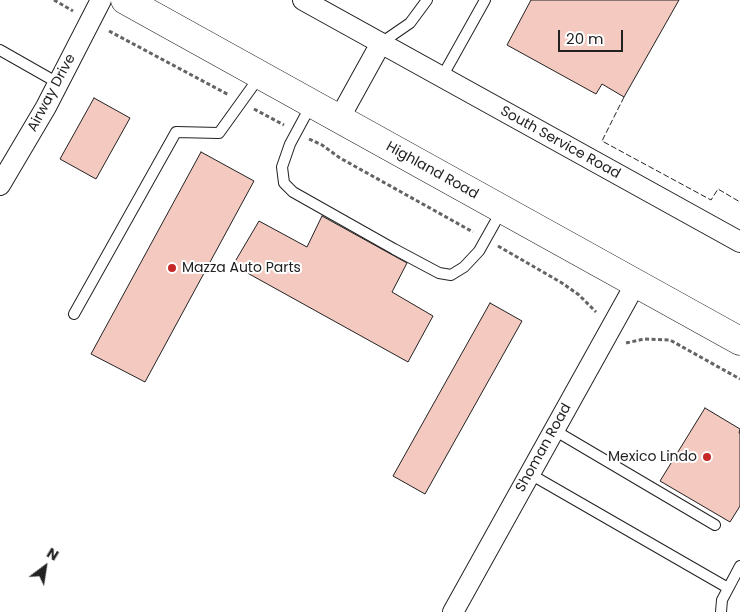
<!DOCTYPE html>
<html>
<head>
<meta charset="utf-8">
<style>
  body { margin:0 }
  #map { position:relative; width:740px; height:612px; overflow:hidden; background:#fff; font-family:Poppins,sans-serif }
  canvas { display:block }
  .north { position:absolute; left:20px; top:542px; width:50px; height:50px; -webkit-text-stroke:4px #fff; paint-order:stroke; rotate:31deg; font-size:14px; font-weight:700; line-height:20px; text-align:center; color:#222 }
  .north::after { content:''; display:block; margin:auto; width:18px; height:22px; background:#222; clip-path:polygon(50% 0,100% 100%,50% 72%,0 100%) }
  .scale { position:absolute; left:558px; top:30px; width:65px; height:22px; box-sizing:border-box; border:2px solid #222; border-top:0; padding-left:6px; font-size:15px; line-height:18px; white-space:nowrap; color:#222; -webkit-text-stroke:4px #fff; paint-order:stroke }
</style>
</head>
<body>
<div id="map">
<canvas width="740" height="612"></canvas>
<div class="north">N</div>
<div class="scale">20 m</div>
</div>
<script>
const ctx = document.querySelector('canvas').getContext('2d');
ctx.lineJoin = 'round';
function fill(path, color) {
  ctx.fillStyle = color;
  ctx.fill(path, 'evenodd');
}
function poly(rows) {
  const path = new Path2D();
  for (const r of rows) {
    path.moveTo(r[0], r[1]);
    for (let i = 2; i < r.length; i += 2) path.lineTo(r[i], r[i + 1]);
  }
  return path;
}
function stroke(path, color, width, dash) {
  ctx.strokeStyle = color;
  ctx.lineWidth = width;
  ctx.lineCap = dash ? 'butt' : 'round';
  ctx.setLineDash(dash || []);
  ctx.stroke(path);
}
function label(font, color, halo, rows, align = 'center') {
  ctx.font = font + ' Poppins,sans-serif';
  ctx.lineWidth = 4;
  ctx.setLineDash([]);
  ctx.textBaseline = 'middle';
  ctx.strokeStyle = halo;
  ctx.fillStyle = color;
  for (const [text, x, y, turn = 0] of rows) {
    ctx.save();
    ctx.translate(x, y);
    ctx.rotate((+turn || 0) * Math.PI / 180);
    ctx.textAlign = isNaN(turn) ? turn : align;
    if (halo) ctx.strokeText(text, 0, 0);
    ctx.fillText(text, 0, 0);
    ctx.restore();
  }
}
const building = poly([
  [531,0,679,0,624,97,602,84,596,94,507,45,531,0],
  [94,98,130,118,96,179,60,159,94,98],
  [201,152,254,181,145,382,91,354,201,152],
  [322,216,407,263,392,292,433,316,408,362,233,265,259,221,307,247,322,216],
  [490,303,522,321,425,494,393,476,490,303],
  [705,408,740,429,739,433,740,433,740,506,730,522,660,481,705,408]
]);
fill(building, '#f3c9c0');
stroke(building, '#222', 1);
const service = poly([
  [381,43,410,23,427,0],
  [0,50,58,83],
  [442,77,485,0],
  [311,105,290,144,282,167,284,183,293,192,394,249,439,273,451,275,464,267,479,251,502,210],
  [74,314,176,132,219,133,260,76],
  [554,430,715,525],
  [530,474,728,588],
  [721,612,722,600,740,566]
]);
const minor = poly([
  [303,0,740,242],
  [339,119,381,43],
  [0,185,46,107,101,0],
  [453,612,636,283]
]);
const trunk = poly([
  [125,0,740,341]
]);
stroke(service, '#222', 12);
stroke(minor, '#222', 22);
stroke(trunk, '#222', 29);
stroke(poly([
  [54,0,73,11],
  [109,31,229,95],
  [254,109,284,125],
  [309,139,322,145,340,158,473,232],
  [498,246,562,283,579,295,596,312],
  [626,343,644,339,670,340,740,379]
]), '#646464', 3, [4, 2.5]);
stroke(service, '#fff', 10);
stroke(minor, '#fff', 20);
stroke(trunk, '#fff', 28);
stroke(poly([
  [624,97,602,141,711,200,718,189,740,202]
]), '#222', 1, [6, 2.5]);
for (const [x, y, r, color] of [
  [172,268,5,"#c62828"],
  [707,457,5,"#c62828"]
]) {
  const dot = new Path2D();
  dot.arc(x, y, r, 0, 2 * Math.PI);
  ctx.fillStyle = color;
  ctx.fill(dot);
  stroke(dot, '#fff', 2);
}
label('14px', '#222', '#fff', [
  ["Airway Drive",52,93,-62],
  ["South Service Road",560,143,29],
  ["Highland Road",432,171,29],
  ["Shoman Road",544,448,-61]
]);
label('14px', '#222', '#fff', [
  ["Mazza Auto Parts",182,268],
  ["Mexico Lindo",697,457,"right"]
], 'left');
</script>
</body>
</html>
